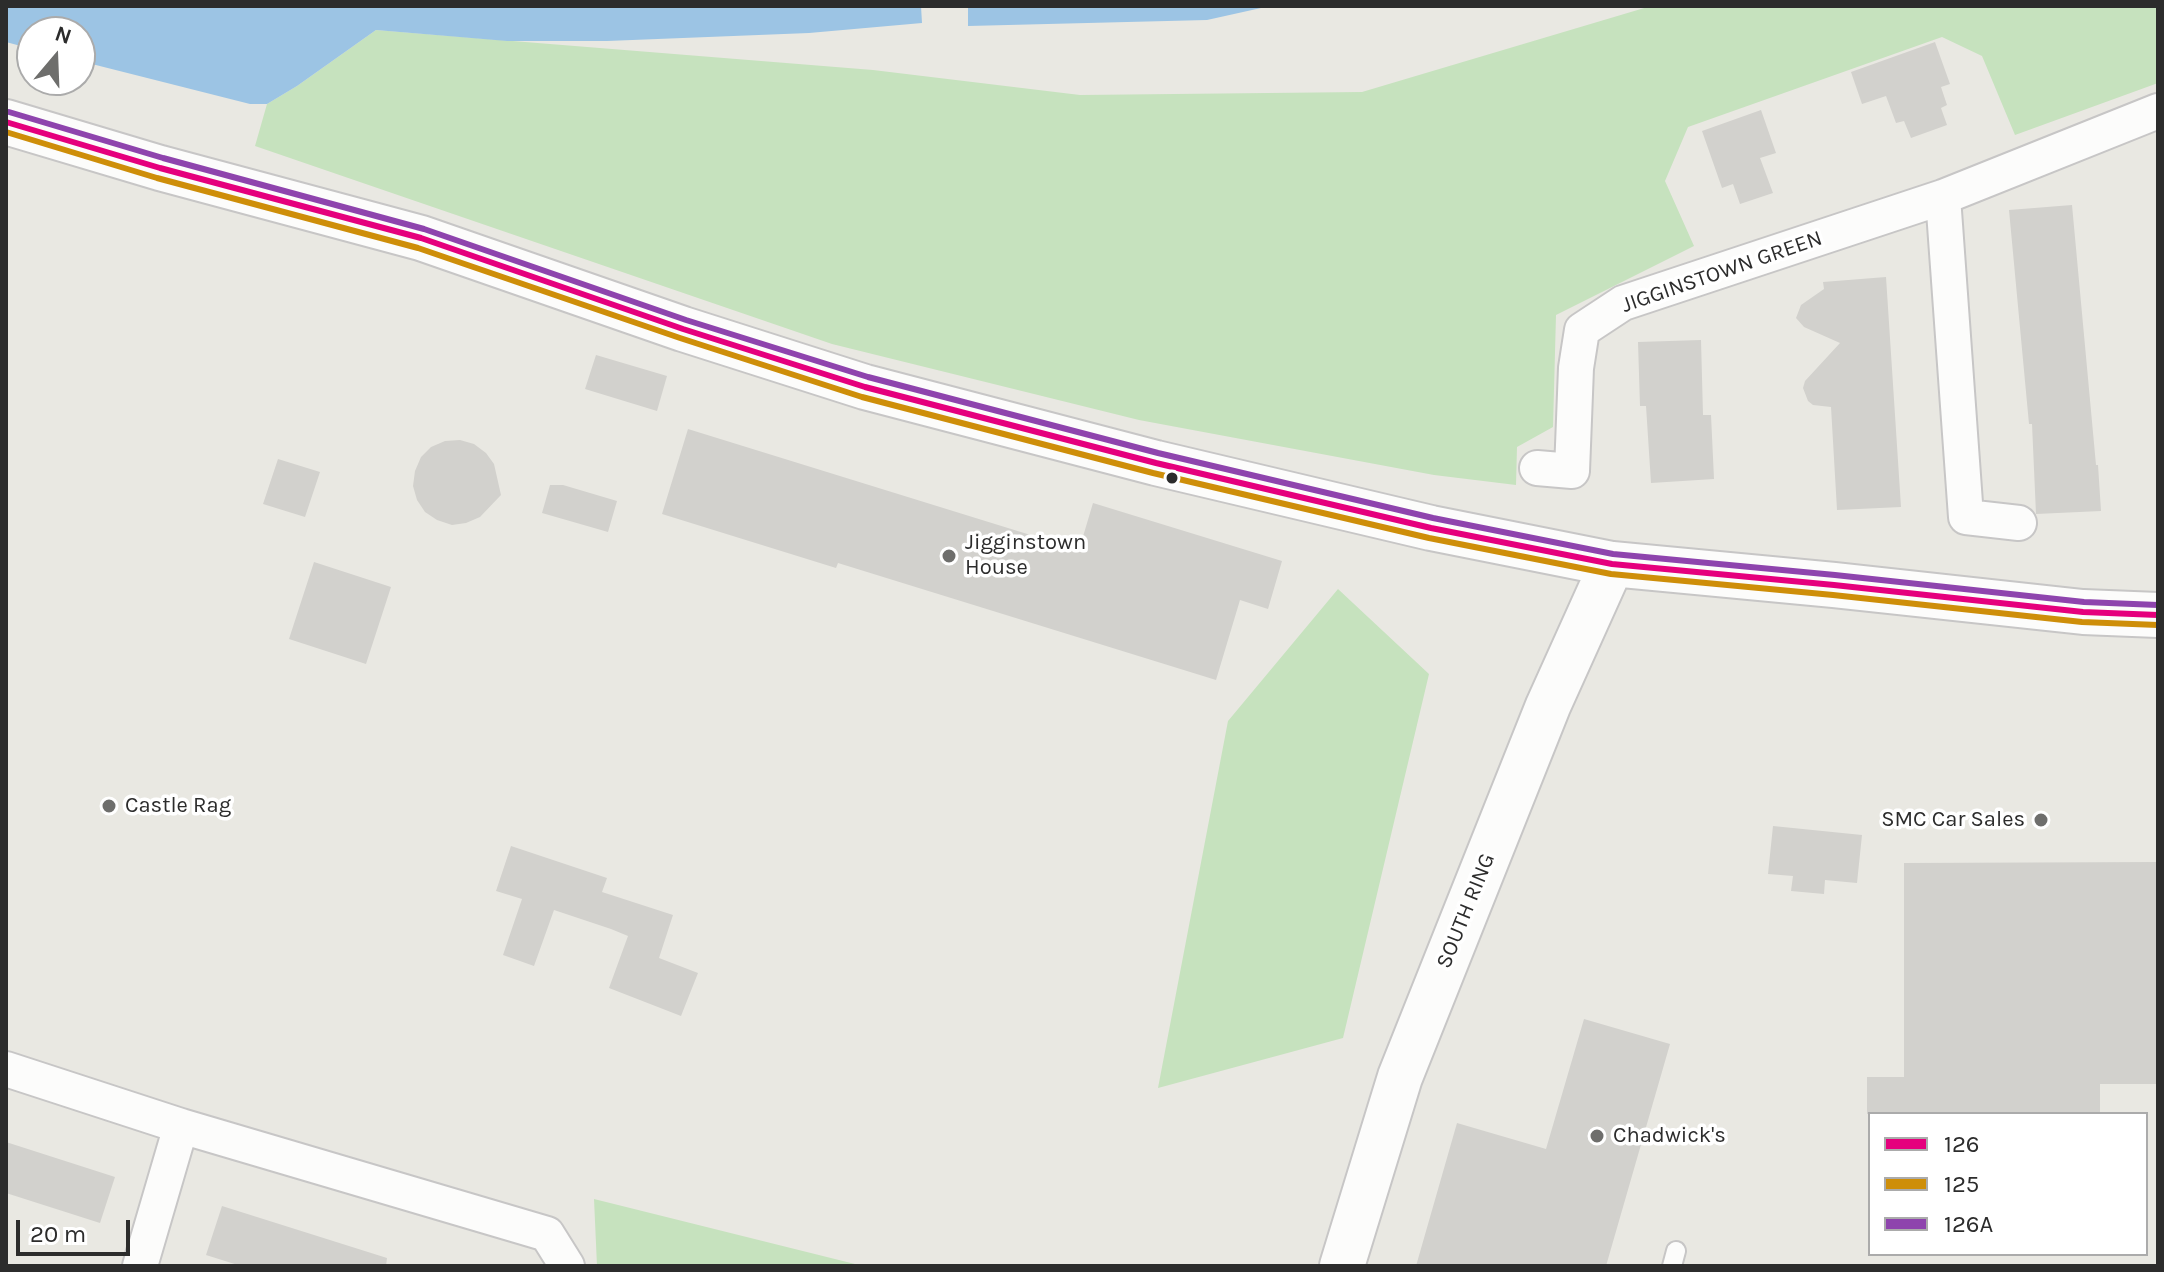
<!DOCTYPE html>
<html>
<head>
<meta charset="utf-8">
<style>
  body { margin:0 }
  #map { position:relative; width:2164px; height:1272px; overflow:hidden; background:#e9e8e2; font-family:Karla,sans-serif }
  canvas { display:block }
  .frame { position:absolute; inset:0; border:8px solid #2c2c2c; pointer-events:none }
  .legend { position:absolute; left:1868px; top:1112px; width:280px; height:144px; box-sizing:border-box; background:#fff; border:2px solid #ababab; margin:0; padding:10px 14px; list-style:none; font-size:24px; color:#2c2c2c }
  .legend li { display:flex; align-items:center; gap:16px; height:40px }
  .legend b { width:40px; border:2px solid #ababab }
  .north { position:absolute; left:16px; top:16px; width:80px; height:80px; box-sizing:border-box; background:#fff; border:2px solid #ababab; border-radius:50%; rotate:19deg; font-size:22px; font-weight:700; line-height:32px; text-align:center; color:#2c2c2c }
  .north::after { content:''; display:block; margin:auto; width:28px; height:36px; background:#6e6e6c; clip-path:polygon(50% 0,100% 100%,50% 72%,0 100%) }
  .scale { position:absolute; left:16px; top:1220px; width:114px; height:36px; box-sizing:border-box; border:4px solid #2c2c2c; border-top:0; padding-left:10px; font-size:24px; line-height:28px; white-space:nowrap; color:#2c2c2c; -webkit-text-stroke:6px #fff; paint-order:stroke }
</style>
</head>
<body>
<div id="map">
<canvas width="2164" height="1272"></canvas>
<div class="frame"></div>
<ul class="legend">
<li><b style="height:10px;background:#e5007d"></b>126</li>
<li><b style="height:10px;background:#ce8e09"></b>125</li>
<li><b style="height:10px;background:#8e44ad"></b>126A</li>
</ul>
<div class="north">N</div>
<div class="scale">20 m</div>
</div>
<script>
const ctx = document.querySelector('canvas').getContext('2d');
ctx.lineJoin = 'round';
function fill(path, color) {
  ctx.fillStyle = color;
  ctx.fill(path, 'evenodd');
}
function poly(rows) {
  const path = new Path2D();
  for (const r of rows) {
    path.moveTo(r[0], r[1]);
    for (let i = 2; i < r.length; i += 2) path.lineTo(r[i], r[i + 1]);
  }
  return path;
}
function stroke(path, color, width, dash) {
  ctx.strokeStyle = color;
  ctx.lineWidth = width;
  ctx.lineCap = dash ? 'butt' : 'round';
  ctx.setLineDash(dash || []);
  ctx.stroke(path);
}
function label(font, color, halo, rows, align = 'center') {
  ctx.font = font + ' Karla,sans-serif';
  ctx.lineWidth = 7;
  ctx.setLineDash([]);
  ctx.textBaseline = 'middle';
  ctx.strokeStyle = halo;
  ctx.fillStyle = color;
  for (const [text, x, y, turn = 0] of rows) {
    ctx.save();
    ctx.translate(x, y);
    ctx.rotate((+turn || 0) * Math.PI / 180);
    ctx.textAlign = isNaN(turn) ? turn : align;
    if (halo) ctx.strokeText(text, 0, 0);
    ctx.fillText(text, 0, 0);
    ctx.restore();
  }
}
fill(poly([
  [1651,6,2158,6,2158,83,2015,135,1982,56,1942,37,1688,127,1665,181,1694,246,1556,315,1553,427,1517,447,1516,485,1434,475,1139,420,832,344,255,146,267,104,297,86,376,30,873,70,1080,95,1362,92],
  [1338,589,1429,674,1343,1038,1158,1088,1228,721],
  [594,1199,863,1266,597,1266]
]), '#c6e2be');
fill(poly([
  [6,6,921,6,922,23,809,33,607,41,507,41,376,30,297,86,267,104,250,104,80,61,80,32,32,32,32,49,6,42],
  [968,6,1270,6,1207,20,968,26]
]), '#9cc4e4');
fill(poly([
  [1935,42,1950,84,1941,87,1947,105,1941,108,1947,125,1911,138,1904,121,1896,123,1886,96,1862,104,1851,72],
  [1761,110,1776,153,1760,158,1773,193,1740,204,1733,184,1722,188,1702,131],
  [2072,205,2096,465,2098,465,2101,511,2036,514,2032,424,2029,424,2009,210],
  [1886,277,1901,507,1837,510,1831,407,1813,405,1808,401,1803,388,1805,381,1840,343,1804,327,1796,318,1801,305,1824,289,1823,282],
  [1701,340,1703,415,1711,415,1714,479,1651,483,1646,406,1640,406,1638,342],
  [596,355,667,376,657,411,585,389],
  [688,429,1079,550,1093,503,1282,561,1268,609,1240,600,1216,680,838,563,836,568,662,514],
  [460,440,474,444,486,453,494,464,501,495,480,517,466,523,452,525,437,520,425,512,417,500,413,486,415,471,421,457,431,447,445,441],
  [278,459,320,472,305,517,263,504],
  [550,485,563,485,617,501,608,532,542,513],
  [314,562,391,587,366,664,289,639],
  [1773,826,1862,835,1857,883,1825,880,1824,894,1791,891,1793,876,1768,874],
  [511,846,607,878,602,892,673,915,659,958,698,973,681,1016,609,988,628,936,611,929,554,910,534,966,503,955,522,899,496,891],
  [2158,862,2158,1084,2100,1084,2100,1114,1867,1114,1867,1077,1904,1077,1904,863],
  [1584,1019,1670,1044,1606,1266,1416,1266,1457,1123,1546,1149],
  [6,1142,115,1177,100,1223,6,1193],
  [222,1206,387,1258,386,1266,241,1266,206,1255]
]), '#d2d1cd');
const lane = poly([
  [1672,1266,1676,1251]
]);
const street = poly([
  [1943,197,1966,517,2019,523],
  [1537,468,1572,471,1576,368,1582,330,1623,303,1943,197,2158,111],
  [6,1069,181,1126],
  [140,1266,181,1126,547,1234,567,1266]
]);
const secondary = poly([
  [6,122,160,168,421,238,683,329,865,387,1156,463,1431,528,1612,564,1834,585,2083,612,2158,615],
  [1342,1266,1400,1077,1548,706,1612,564]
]);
stroke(lane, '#c7c6c6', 22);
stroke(street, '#c7c6c6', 38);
stroke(secondary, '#c7c6c6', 48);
stroke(lane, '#fcfcfb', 18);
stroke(street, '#fcfcfb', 34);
stroke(secondary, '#fcfcfb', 44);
stroke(poly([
  [6,122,160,168,421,238,683,329,865,387,1156,463,1431,528,1612,564,1834,585,2083,612,2158,615]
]), '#e5007d', 6);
stroke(poly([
  [6,132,157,178,418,248,680,338,862,397,1153,473,1429,538,1611,574,1833,595,2082,622,2158,625]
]), '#ce8e09', 6);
stroke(poly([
  [9,112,163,158,424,229,686,320,868,377,1158,453,1433,518,1613,554,1835,575,2084,602,2158,605]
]), '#8e44ad', 6);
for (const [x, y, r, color] of [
  [1172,478,7,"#2c2c2c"],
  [949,556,8,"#6e6e6c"],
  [109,806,8,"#6e6e6c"],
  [2041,820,8,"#6e6e6c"],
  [1597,1136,8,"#6e6e6c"]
]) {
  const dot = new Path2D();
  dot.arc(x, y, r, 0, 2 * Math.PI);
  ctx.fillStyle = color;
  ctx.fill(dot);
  stroke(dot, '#fff', 3);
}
label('22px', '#2c2c2c', '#fff', [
  ["JIGGINSTOWN GREEN",1722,272,-19],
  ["SOUTH RING",1466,911,-68]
]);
label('22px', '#2c2c2c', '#fff', [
  ["Jigginstown",965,543],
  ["House",965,568],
  ["Castle Rag",125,806],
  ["SMC Car Sales",2025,820,"right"],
  ["Chadwick's",1613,1136]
], 'left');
</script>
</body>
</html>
